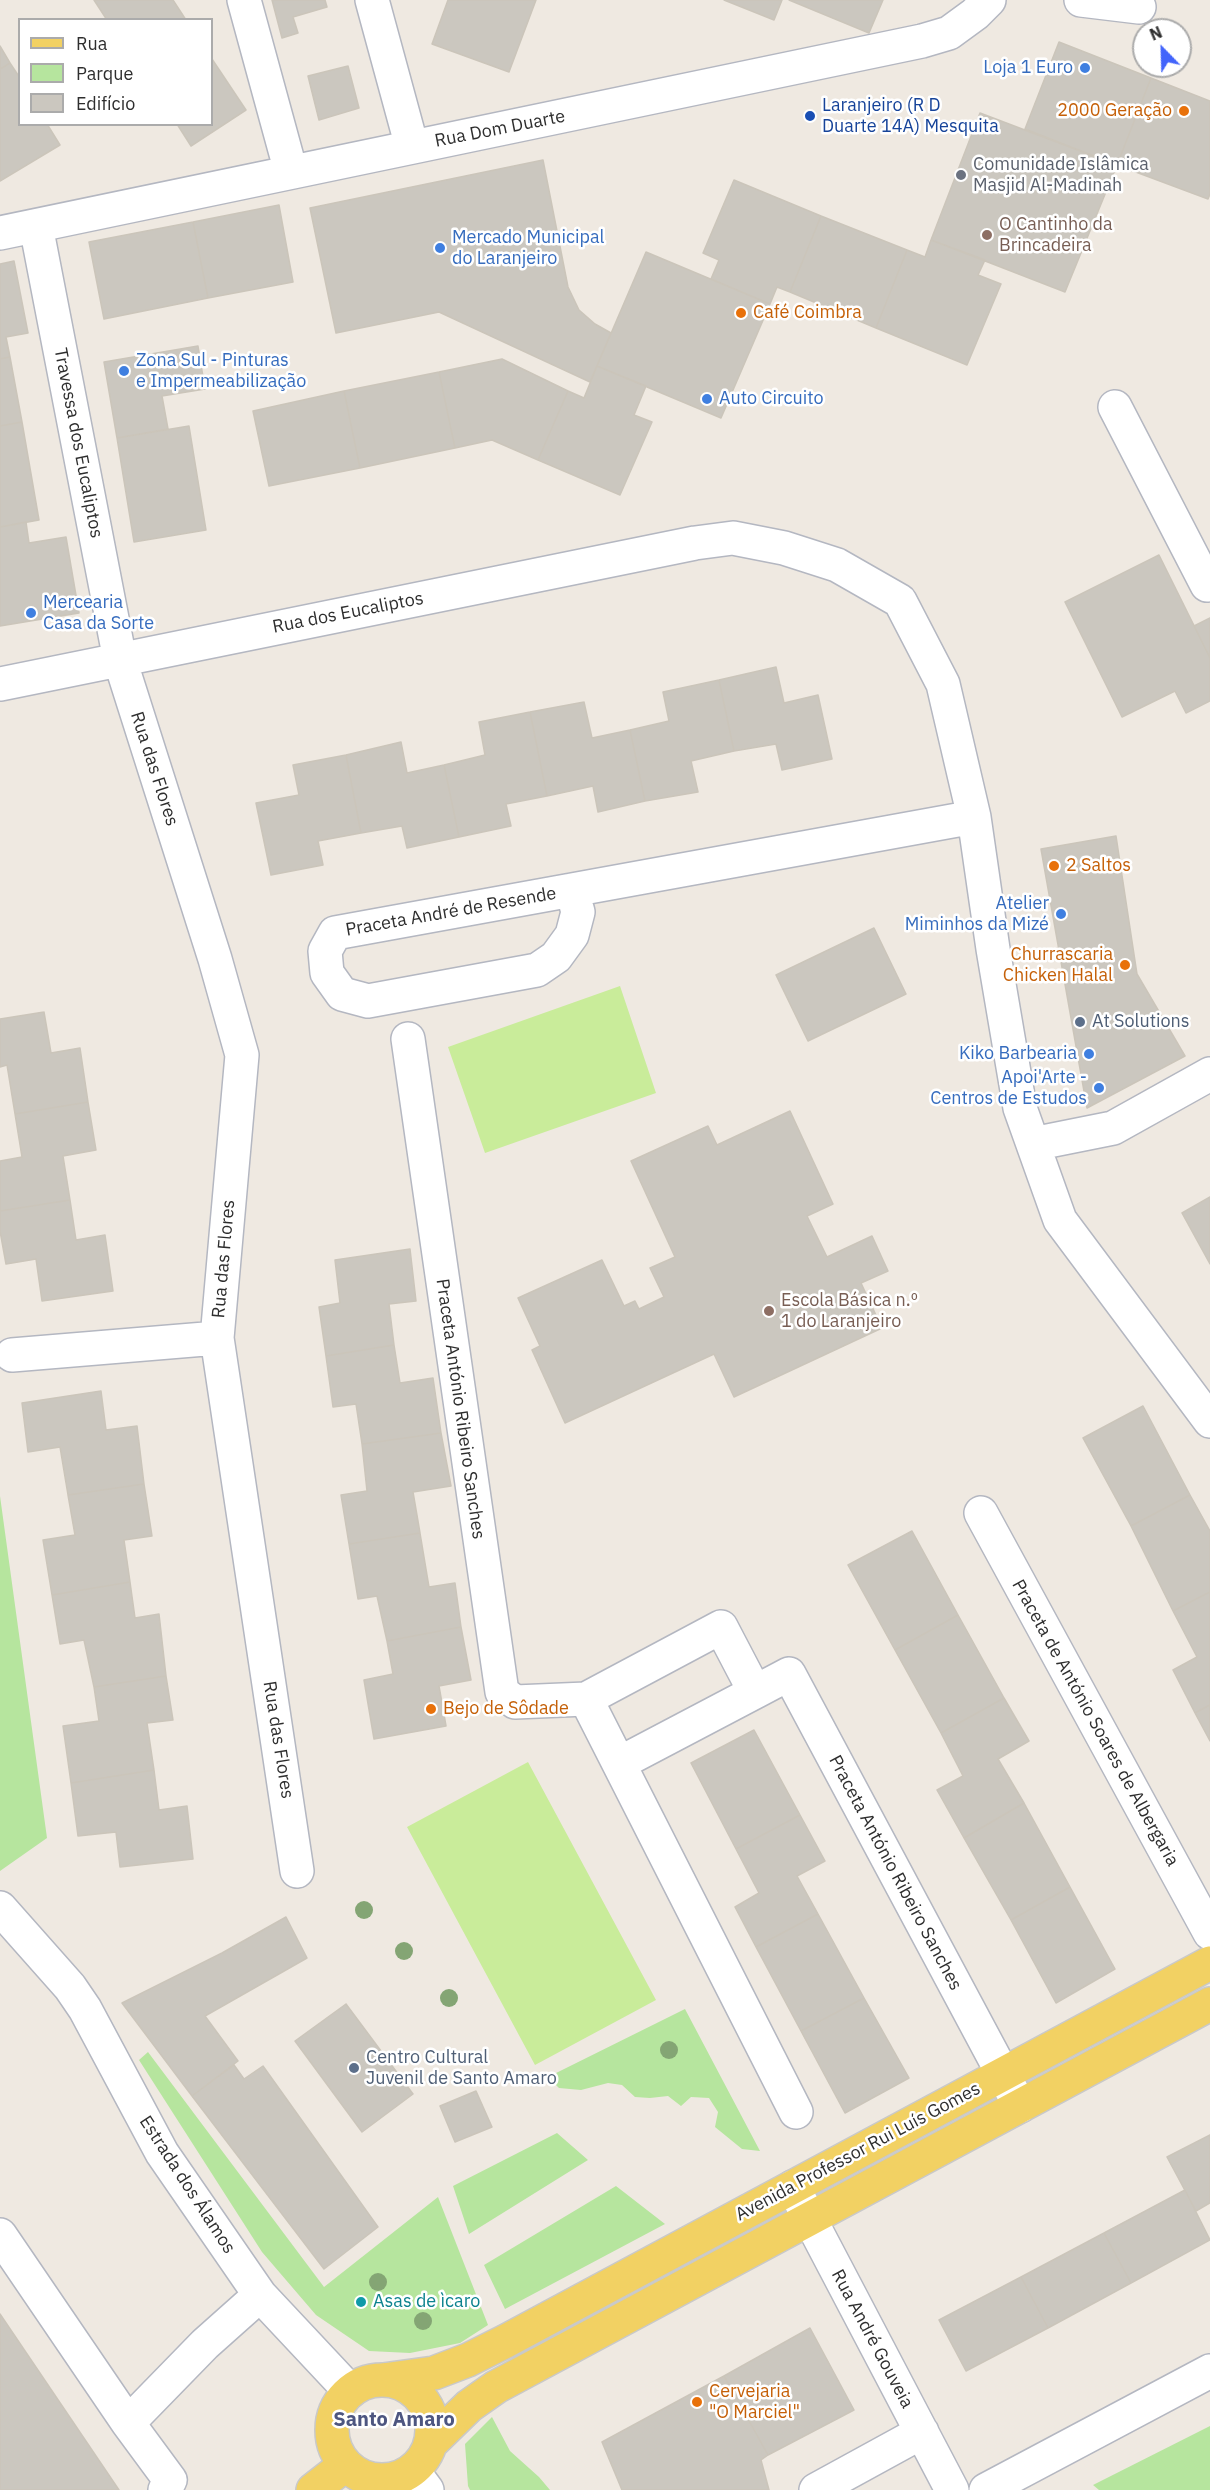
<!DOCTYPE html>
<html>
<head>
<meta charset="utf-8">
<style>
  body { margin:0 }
  #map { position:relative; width:1210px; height:2490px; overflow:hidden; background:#efe9e1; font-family:"IBM Plex Sans",sans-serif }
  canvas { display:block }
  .legend { position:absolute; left:18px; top:18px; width:195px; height:108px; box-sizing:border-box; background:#fff; border:2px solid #ababab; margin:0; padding:8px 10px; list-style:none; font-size:18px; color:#2e2e2e }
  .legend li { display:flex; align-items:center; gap:12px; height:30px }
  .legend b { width:30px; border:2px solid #ababab }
  .north { position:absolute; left:1132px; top:18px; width:60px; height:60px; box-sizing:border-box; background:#fff; border:2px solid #ababab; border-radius:50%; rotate:337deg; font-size:16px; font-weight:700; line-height:24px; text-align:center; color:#2e2e2e }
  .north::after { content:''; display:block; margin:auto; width:21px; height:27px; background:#4264fb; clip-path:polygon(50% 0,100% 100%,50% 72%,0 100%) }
</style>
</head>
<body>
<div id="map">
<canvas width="1210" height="2490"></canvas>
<ul class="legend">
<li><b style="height:8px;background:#f2d163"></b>Rua</li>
<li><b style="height:16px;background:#b6e59e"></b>Parque</li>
<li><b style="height:16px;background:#cbc7bf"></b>Edifício</li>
</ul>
<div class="north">N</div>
</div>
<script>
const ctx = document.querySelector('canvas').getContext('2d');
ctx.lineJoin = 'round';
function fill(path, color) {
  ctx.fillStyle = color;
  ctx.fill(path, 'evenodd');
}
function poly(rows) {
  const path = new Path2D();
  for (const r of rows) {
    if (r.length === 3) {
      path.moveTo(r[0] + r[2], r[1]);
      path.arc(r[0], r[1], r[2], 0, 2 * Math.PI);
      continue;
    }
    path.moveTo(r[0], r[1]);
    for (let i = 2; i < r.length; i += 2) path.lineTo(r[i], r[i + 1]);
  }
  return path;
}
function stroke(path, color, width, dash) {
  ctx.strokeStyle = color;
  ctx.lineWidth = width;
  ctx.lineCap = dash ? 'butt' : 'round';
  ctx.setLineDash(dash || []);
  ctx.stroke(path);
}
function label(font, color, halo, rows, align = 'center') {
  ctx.font = font + ' "IBM Plex Sans",sans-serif';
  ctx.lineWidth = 5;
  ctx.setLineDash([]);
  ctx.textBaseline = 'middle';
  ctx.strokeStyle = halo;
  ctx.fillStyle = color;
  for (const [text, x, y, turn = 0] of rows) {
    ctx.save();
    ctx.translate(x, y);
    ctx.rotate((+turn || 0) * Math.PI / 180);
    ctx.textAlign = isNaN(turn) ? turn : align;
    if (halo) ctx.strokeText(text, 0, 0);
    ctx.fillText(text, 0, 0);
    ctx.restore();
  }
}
fill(poly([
  [0,1496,47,1838,0,1871],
  [685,2009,760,2151,742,2149,715,2127,718,2112,709,2098,691,2097,681,2106,668,2096,650,2098,635,2097,622,2085,608,2083,581,2090,559,2088,548,2077],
  [148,2052,324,2287,438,2197,488,2325,460,2343,410,2353,369,2351,316,2315,262,2252,139,2060],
  [557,2133,588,2160,469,2234,453,2186],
  [616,2186,665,2224,505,2309,484,2265],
  [492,2417,510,2451,539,2477,550,2490,470,2490,468,2486,465,2444],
  [1210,2426,1210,2490,1099,2490,1093,2485]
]), '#b6e59e');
fill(poly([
  [620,986,656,1093,485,1153,448,1047],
  [528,1762,656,2000,535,2065,407,1827]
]), '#c9ec9a');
const building = poly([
  [94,0,173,0,186,20,107,20,94,0],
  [272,0,325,0,327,7,293,17,298,33,282,38,272,0],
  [448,0,536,0,509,72,432,44,448,0],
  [724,0,782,0,774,20,724,0],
  [789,0,883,0,869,33,789,0],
  [1059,42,1151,78,1117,165,1025,129,1059,42],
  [0,46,10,63,0,69,0,46],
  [212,59,246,110,191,146,177,124,212,124,212,59],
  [10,63,20,78,20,124,47,124,60,145,0,181,0,69,10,63],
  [348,66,359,108,319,120,308,76,348,66],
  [1151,78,1210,101,1210,194,1208,199,1117,165,1151,78],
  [980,113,1117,165,1065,292,931,240,980,113],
  [543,160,568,287,579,310,595,324,611,333,590,382,439,312,336,333,310,208,543,160],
  [734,180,821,216,790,292,777,287,770,304,711,279,719,260,703,253,734,180],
  [279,205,293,282,208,298,193,222,279,205],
  [821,216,907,250,876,328,790,292,821,216],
  [193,222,208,298,104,319,89,242,193,222],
  [931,240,985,260,978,275,1001,284,967,365,876,328,907,250,925,257,931,240],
  [646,252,770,304,721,418,597,366,646,252],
  [14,261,28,333,6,337,10,357,0,359,0,264,14,261],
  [198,346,205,389,162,396,168,429,117,438,104,362,198,346],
  [10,357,22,422,0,426,0,359,10,357],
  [502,359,568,391,538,460,492,440,455,448,439,372,502,359],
  [597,366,646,386,634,415,652,422,620,495,538,460,568,391,584,398,597,366],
  [439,372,455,448,360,468,344,391,439,372],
  [344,391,360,468,269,486,253,411,344,391],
  [22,422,39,520,0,527,0,426,22,422],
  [189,426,206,530,134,542,117,438,189,426],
  [26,522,29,543,66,537,79,613,0,626,0,527,26,522],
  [1159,555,1210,658,1210,701,1186,713,1175,691,1122,717,1065,602,1159,555],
  [1210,618,1210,658,1194,626,1210,618],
  [776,667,784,703,818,695,832,759,782,770,776,744,734,751,719,680,776,667],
  [719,680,734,751,691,761,698,792,645,801,630,730,669,721,663,692,719,680],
  [584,702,592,738,630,730,645,801,598,812,593,786,547,796,530,712,584,702],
  [530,712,547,796,506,804,511,826,459,837,444,765,485,755,479,722,530,712],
  [401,742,407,773,444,765,459,837,407,848,402,826,361,833,346,755,401,742],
  [346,755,361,833,318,841,323,865,271,875,256,803,299,795,293,765,346,755],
  [1116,836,1137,974,1185,1056,1087,1108,1041,849,1116,836],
  [874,928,906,994,808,1041,776,975,874,928],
  [44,1012,51,1053,80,1048,88,1102,15,1114,7,1065,0,1067,0,1019,44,1012],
  [88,1102,96,1150,63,1156,70,1200,0,1211,0,1161,22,1157,15,1114,88,1102],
  [790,1111,833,1204,807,1216,827,1257,872,1236,888,1271,861,1283,882,1328,734,1397,714,1354,565,1423,532,1350,540,1346,518,1298,602,1260,624,1306,635,1301,639,1309,664,1297,650,1268,675,1257,631,1161,708,1126,717,1145,790,1111],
  [1210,1197,1210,1264,1182,1213,1210,1197],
  [70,1200,76,1240,105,1235,113,1291,42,1301,36,1259,6,1264,0,1231,0,1211,70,1200],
  [410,1249,416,1301,389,1304,394,1345,326,1356,319,1307,340,1303,335,1260,410,1249],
  [394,1345,400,1383,433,1378,441,1433,362,1444,356,1404,333,1407,326,1356,394,1345],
  [101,1391,106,1430,137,1426,144,1484,68,1495,60,1447,28,1452,22,1403,101,1391],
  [1143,1406,1190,1495,1131,1526,1083,1438,1143,1406],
  [441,1433,451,1486,413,1492,420,1533,349,1544,341,1495,367,1491,362,1444,441,1433],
  [144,1484,152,1536,124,1540,130,1582,52,1595,43,1540,75,1535,68,1495,144,1484],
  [1190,1495,1210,1531,1210,1592,1173,1611,1131,1526,1190,1495],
  [912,1531,958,1615,895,1650,848,1565,912,1531],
  [420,1533,429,1587,455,1583,461,1627,387,1641,377,1596,358,1599,349,1544,420,1533],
  [130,1582,135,1618,159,1614,166,1676,94,1687,84,1640,60,1644,52,1595,130,1582],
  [1210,1592,1210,1705,1195,1713,1173,1670,1197,1657,1173,1611,1210,1592],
  [958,1615,1004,1698,941,1733,895,1650,958,1615],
  [461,1627,471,1680,439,1686,446,1726,374,1739,364,1680,393,1674,387,1641,461,1627],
  [166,1676,173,1720,147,1723,154,1770,71,1783,63,1726,99,1721,94,1687,166,1676],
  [1004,1698,1029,1741,998,1759,1024,1803,964,1838,937,1790,963,1776,941,1733,1004,1698],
  [1210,1705,1210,1741,1195,1713,1210,1705],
  [754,1730,800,1815,736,1849,691,1763,754,1730],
  [154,1770,159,1810,187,1806,193,1859,120,1867,116,1832,78,1836,71,1783,154,1770],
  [1024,1803,1070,1887,1011,1920,964,1838,1024,1803],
  [800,1815,825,1861,797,1876,818,1914,756,1947,735,1907,759,1893,736,1849,800,1815],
  [1070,1887,1115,1969,1056,2003,1011,1920,1070,1887],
  [818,1914,864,1998,801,2031,756,1947,818,1914],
  [286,1917,307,1958,205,2016,238,2061,192,2096,122,2003,222,1953,286,1917],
  [864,1998,909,2078,845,2113,801,2031,864,1998],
  [346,2004,413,2094,362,2132,295,2041,346,2004],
  [234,2065,244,2079,263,2066,378,2227,324,2269,192,2096,234,2065],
  [476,2091,492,2127,455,2142,440,2106,476,2091],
  [1210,2135,1210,2203,1196,2211,1167,2157,1210,2135],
  [1185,2190,1210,2240,1131,2283,1104,2233,1185,2190],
  [1104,2233,1131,2283,1048,2328,1021,2277,1104,2233],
  [1021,2277,1048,2328,966,2371,939,2320,1021,2277],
  [0,2314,119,2490,0,2490,0,2314],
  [810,2328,854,2410,768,2455,724,2376,810,2328],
  [724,2376,768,2455,761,2460,769,2490,622,2490,602,2442,724,2376]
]);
fill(building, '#cbc7bf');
stroke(building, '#cbc5ba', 1.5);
const minor = poly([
  [244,0,291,172],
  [372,0,412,147],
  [1081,0,1139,7],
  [36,226,120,660,215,959,242,1055,217,1338,297,1871],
  [0,233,922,41,949,33,975,14,989,0],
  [1115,407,1207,585,1210,583],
  [0,684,695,543,733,538,784,548,837,565,900,601,943,684,974,817,993,949,1020,1108,1060,1220,1210,1421],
  [572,890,578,912,572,935,556,957,537,970,368,1001,342,994,327,973,325,951,335,933,572,890],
  [572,890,974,817],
  [408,1039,502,1692,515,1702,586,1699],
  [1033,1144,1113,1128,1210,1074],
  [12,1355,217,1338],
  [981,1513,1210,1933],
  [755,1692,789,1674,1020,2106],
  [620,1763,755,1692,721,1627,586,1699,796,2112],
  [0,1908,70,1987,85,2009,162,2153,260,2295,350,2391],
  [793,2187,952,2490],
  [0,2235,128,2423,205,2344,260,2295],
  [128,2423,170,2480,165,2490],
  [413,2471,427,2490],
  [816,2490,922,2432],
  [986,2490,1210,2371]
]);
const major = poly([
  [382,2430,50],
  [383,2380,434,2373,468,2360,506,2341,1210,1963],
  [432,2442,469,2406,496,2387,1210,2004],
  [313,2490,345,2465]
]);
stroke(minor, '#b4b7c1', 36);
stroke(major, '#c9c9c9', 36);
stroke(minor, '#fff', 33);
stroke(major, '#f2d163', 33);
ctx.fillStyle = '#84a574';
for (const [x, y] of [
  [364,1910],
  [404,1951],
  [449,1998],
  [669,2050],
  [378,2282],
  [423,2321]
]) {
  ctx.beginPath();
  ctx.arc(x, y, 9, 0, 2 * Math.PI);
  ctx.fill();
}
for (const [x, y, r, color] of [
  [1085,68,6,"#3f7fe0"],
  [1184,111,6,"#e8710a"],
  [810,116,6,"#1a4fb4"],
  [961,175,6,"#6b7280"],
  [987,235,6,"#8d6e63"],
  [440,248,6,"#3f7fe0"],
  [741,313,6,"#e8710a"],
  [124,371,6,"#3f7fe0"],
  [707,399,6,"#3f7fe0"],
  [31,613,6,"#3f7fe0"],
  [1054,866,6,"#e8710a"],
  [1061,914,6,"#3f7fe0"],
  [1125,965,6,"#e8710a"],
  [1080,1022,6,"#5c6f8a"],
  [1089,1054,6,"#3f7fe0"],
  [1099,1088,6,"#3f7fe0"],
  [769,1311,6,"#8d6e63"],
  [431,1709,6,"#e8710a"],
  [354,2068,6,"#5c6f8a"],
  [361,2302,6,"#0f9aa8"],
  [697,2402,6,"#e8710a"]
]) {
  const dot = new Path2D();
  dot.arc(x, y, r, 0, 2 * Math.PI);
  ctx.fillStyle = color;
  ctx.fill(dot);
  stroke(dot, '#fff', 2);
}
label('18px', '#366cbe', '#fff', [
  ["Loja 1 Euro",1073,68],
  ["Mercado Municipal",452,238,"left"],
  ["do Laranjeiro",452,259,"left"],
  ["Zona Sul - Pinturas",136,361,"left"],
  ["e Impermeabilização",136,382,"left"],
  ["Auto Circuito",719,399,"left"],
  ["Mercearia",43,603,"left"],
  ["Casa da Sorte",43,624,"left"],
  ["Atelier",1049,904],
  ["Miminhos da Mizé",1049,925],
  ["Kiko Barbearia",1077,1054],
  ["Apoi'Arte -",1087,1078],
  ["Centros de Estudos",1087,1099]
], 'right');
label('18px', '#164399', '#fff', [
  ["Laranjeiro (R D",822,106],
  ["Duarte 14A) Mesquita",822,127]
], 'left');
label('18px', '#c56008', '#fff', [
  ["2000 Geração",1172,111,"right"],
  ["Café Coimbra",753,313],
  ["2 Saltos",1066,866],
  ["Churrascaria",1113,955,"right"],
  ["Chicken Halal",1113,976,"right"],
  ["Bejo de Sôdade",443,1709],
  ["Cervejaria",709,2392],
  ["\"O Marciel\"",709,2413]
], 'left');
label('18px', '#2e2e2e', '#fff', [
  ["Rua Dom Duarte",500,129,-11],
  ["Travessa dos Eucaliptos",78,443,79],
  ["Rua dos Eucaliptos",348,613,-11],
  ["Rua das Flores",154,769,72],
  ["Praceta André de Resende",451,912,-10],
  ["Rua das Flores",224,1259,-85],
  ["Praceta António Ribeiro Sanches",460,1409,82],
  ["Praceta de António Soares de Albergaria",1095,1723,61],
  ["Rua das Flores",278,1740,81],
  ["Praceta António Ribeiro Sanches",895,1873,62],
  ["Avenida Professor Rui Luís Gomes",858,2152,-28],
  ["Estrada dos Álamos",187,2185,57],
  ["Rua André Gouveia",872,2339,62]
]);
label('18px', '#5b616d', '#fff', [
  ["Comunidade Islâmica",973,165],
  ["Masjid Al-Madinah",973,186]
], 'left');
label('18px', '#785e54', '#fff', [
  ["O Cantinho da",999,225],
  ["Brincadeira",999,246],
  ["Escola Básica n.º",781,1301],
  ["1 do Laranjeiro",781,1322]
], 'left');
label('18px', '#4e5e75', '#fff', [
  ["At Solutions",1092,1022],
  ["Centro Cultural",366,2058],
  ["Juvenil de Santo Amaro",366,2079]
], 'left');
label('18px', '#0d838f', '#fff', [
  ["Asas de ìcaro",373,2302]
], 'left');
label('bold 20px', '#4d5680', '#fff', [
  ["Santo Amaro",394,2420]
]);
</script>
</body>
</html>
